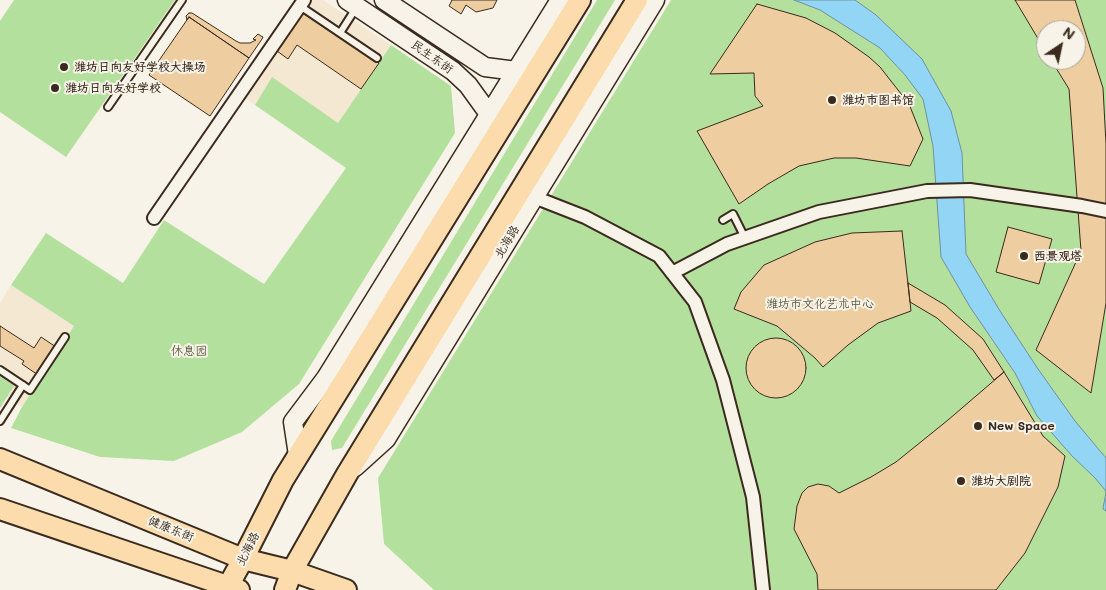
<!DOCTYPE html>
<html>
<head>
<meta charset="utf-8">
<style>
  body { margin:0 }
  #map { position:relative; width:1106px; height:590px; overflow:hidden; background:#f7f3e8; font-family:Mali,sans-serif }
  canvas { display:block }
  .north { position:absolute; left:1036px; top:20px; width:50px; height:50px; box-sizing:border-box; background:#f7f3e8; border:1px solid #aca397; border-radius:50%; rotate:34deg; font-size:14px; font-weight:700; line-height:20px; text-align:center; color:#3b2a1e }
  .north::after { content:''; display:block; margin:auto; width:18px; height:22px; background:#3b2a1e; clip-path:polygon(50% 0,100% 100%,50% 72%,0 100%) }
</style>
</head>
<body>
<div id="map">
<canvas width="1106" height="590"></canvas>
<div class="north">N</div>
</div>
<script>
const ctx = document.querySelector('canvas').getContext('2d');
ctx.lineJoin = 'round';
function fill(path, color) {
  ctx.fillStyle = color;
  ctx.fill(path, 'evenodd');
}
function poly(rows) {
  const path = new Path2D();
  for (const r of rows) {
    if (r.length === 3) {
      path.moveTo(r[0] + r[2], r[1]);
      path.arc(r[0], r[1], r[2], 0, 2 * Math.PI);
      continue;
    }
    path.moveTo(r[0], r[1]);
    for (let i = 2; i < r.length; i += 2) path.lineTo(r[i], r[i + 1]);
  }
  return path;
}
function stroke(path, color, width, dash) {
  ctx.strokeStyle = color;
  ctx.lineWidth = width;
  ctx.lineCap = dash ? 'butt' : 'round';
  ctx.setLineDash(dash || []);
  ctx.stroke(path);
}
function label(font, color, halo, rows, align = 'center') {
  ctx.font = font + ' Mali,"LXGW WenKai TC",sans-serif';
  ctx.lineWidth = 4;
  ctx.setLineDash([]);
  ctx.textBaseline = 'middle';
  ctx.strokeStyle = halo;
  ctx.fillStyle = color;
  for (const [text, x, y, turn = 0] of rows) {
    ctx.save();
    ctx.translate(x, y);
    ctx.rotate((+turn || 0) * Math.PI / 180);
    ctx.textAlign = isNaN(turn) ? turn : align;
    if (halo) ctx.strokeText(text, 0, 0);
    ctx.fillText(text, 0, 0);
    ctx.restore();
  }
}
fill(poly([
  [297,0,323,0,391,45,338,123,272,78,255,105,233,90],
  [11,285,74,326,22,407,0,393,0,303]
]), '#f4e8d2');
fill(poly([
  [14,0,175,0,66,157,0,112,0,21],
  [597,0,615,0,342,448,332,450,331,441],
  [671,0,1106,0,1106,590,434,590,384,544,378,478],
  [1046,30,1076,30,1076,60,1046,60],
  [391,45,451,86,455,133,299,384,242,432,174,461,100,457,11,428,22,407,74,326,11,285,46,233,123,283,164,220,264,284,346,168,255,105,272,77,338,123],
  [0,376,14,386,0,408]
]), '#b4e09e');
const water = poly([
  [794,0,855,0,876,15,922,59,951,111,962,153,966,254,1000,311,1038,369,1075,421,1106,458,1106,511,1104,510,1103,508,1106,493,1105,490,1095,478,1072,456,1037,416,1015,373,970,307,941,257,933,146,923,99,905,75,880,48,820,10,794,0]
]);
fill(water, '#93d5f5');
stroke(water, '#70919f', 1);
const building = poly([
  [452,0,497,0,493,8,476,12,466,5,461,14,449,6,452,0],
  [1015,0,1075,0,1103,88,1106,144,1106,303,1091,393,1036,350,1081,251,1069,89,1051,60,1076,60,1076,30,1046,30,1046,52,1015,0],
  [757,4,806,18,835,33,869,57,880,67,909,104,923,139,910,166,856,158,834,158,799,166,768,184,739,204,697,131,763,106,755,96,754,73,710,74,757,4],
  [303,12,379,63,361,89,297,45,288,59,277,51,303,12],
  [189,13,192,13,236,41,240,43,250,43,256,40,253,39,258,34,261,36,263,37,262,39,249,58,189,17,187,20,186,16,189,13],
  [189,17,249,58,210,116,149,75,189,17],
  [1008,227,1052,239,1039,284,996,272,1008,227],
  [902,231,911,311,878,323,848,345,823,367,815,358,777,326,734,309,741,292,764,265,815,242,852,233,902,231],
  [908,283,945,305,983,339,1004,372,994,380,973,350,937,318,910,302,908,283],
  [0,326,34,348,41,337,56,347,38,375,22,364,24,361,0,346,0,326],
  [776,368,30],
  [1004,372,1043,436,1065,456,1058,487,1025,553,996,590,818,590,817,574,794,529,797,506,802,493,808,487,818,484,829,486,839,493,871,477,896,462,948,420,1004,372]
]);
fill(building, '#eecea0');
stroke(building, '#3b2a1e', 1);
const lane = poly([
  [300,6,377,58],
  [340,33,356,8],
  [108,107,182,0],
  [723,220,733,214,745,238],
  [0,370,30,390,65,337],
  [0,421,23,385]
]);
const street = poly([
  [534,197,585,217,659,256,695,302,723,380,753,497,763,590],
  [154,218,304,0],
  [672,273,727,244,819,212,927,191,970,190,1082,206,1106,211]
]);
const secondary = poly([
  [347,0,453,71,468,85,489,114,494,123],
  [384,0,485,67,516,71,526,71],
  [298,455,293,422,326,378,560,0],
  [355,467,386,439,655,0]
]);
const primary = poly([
  [0,459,243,559,292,571,346,590],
  [0,509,239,590],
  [226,590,243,559,283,480,580,0],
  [285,590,292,571,347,474,637,0]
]);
stroke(lane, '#3b2a1e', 10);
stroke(street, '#3b2a1e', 16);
stroke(secondary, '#3b2a1e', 21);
stroke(primary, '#3b2a1e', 24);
stroke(lane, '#f7f3e8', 6);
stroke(street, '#f7f3e8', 12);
stroke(secondary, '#f7f3e8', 18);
stroke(primary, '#fcdcac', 20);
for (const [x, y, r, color] of [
  [64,67,5,"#3b2a1e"],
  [55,88,5,"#3b2a1e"],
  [832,100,5,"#3b2a1e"],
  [1024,256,5,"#3b2a1e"],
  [978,426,5,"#3b2a1e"],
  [961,481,5,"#3b2a1e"]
]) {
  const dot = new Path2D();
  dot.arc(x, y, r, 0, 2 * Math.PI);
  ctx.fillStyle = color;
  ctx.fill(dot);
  stroke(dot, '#f7f3e8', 2);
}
label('12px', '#3b2a1e', '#f7f3e8', [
  ["民生东街",432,57,35],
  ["北海路",507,242,-59],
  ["健康东街",171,529,22],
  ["北海路",248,549,-63]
]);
label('bold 12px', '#3b2a1e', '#f7f3e8', [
  ["潍坊日向友好学校大操场",74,67],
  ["潍坊日向友好学校",65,88],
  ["潍坊市图书馆",842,100],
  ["西景观塔",1034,256],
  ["New Space",988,426],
  ["潍坊大剧院",971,481]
], 'left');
label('12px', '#59583e', '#f7f3e8', [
  ["潍坊市文化艺术中心",820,304],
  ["休息园",189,351]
]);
</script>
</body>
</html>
